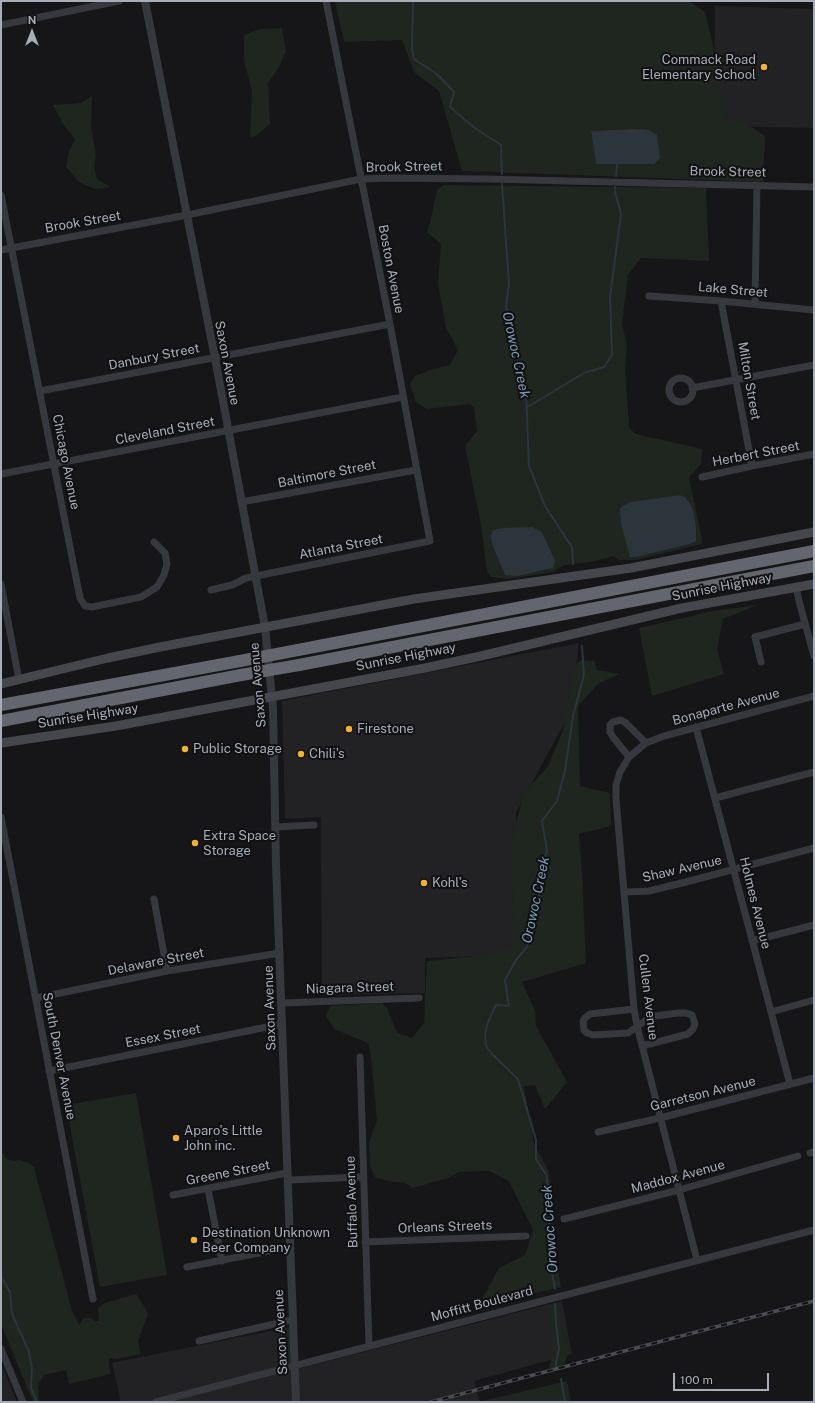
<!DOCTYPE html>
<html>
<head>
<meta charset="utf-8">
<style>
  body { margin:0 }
  #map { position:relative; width:815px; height:1403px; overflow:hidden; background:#161618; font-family:"Public Sans",sans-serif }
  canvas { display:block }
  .frame { position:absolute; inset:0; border:2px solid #a8adb8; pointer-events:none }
  .north { position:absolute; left:12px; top:12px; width:40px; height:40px; -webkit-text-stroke:3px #111113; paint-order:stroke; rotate:0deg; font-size:11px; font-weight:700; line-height:16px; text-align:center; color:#a8adb8 }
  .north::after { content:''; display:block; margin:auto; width:14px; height:18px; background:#a8adb8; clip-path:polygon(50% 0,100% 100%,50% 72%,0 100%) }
  .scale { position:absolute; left:673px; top:1373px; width:96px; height:18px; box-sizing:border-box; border:2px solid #a8adb8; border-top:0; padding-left:5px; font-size:12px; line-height:14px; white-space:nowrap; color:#a8adb8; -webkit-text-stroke:3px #111113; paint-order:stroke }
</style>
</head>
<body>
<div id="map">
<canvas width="815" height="1403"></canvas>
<div class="frame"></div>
<div class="north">N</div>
<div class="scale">100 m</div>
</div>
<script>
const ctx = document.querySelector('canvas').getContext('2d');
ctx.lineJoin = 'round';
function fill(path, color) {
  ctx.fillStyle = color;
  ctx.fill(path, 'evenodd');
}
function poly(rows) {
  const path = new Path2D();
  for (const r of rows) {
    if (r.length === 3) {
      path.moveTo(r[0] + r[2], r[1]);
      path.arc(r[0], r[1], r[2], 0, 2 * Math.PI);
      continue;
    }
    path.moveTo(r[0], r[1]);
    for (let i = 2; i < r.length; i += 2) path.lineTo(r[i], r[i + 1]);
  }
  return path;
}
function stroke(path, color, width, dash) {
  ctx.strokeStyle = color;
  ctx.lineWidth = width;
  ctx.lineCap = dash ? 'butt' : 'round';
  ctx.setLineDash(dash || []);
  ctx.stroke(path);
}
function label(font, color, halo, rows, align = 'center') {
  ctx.font = font + ' "Public Sans",sans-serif';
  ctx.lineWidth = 4;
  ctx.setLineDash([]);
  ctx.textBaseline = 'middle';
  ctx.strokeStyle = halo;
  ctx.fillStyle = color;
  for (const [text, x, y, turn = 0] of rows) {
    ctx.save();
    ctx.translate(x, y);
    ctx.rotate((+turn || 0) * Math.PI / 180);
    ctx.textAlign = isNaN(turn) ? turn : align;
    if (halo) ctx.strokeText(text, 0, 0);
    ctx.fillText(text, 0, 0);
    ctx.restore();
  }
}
fill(poly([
  [715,6,814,9,814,128,714,126],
  [579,643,570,712,516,813,518,955,425,958,425,993,322,995,321,817,285,819,282,701],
  [562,1301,572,1354,474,1381,480,1402,121,1402,112,1363,290,1327,290,1371],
  [1,1363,17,1402,1,1402]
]), '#222225');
fill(poly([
  [335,1,690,2,705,12,717,63,723,117,744,122,765,136,763,182,462,171,439,91,414,72,402,40,344,42],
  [632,129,596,164,591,131],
  [282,28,286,51,279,67,268,83,270,124,256,136,250,137,252,91,244,60,244,35,260,29],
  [92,96,91,126,96,155,94,167,97,179,111,187,95,189,79,182,66,167,69,152,75,139,63,124,53,105,81,103],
  [444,185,706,188,709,261,641,258,628,275,622,324,627,345,625,368,629,428,636,434,702,449,701,464,689,478,702,539,702,544,635,560,618,560,614,556,590,562,564,565,553,572,507,579,491,577,487,571,481,525,465,446,477,431,474,408,470,404,427,409,416,402,410,384,415,376,430,370,450,365,458,350,446,328,438,283,441,244,427,232,430,223,437,190],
  [677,495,680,495,685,497,691,505,694,513,696,527,690,544,637,557,630,557],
  [542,532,555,560,505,575,493,547,490,536],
  [758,605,723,619,717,649,724,674,652,696,639,628,713,611],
  [581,660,594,661,597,670,620,674,599,683,578,706,580,786,610,793,611,826,579,834,582,872,586,963,522,982,535,1011,536,1026,567,1082,545,1109,535,1085,524,1086,534,1143,548,1170,551,1183,554,1245,561,1287,478,1306,499,1268,525,1255,533,1230,509,1181,489,1171,459,1172,448,1178,413,1188,405,1183,387,1181,375,1177,370,1166,369,1143,377,1120,371,1056,368,1043,334,1029,326,1016,330,1006,381,1003,387,1008,397,1033,412,1038,424,1023,427,961,486,955,501,952,512,947,513,897,512,846,514,831,524,793,548,766,563,730,574,666],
  [136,1093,167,1275,100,1287,66,1105],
  [1,1151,7,1159,14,1161,19,1160,29,1163,34,1167,72,1311,79,1325,84,1318,91,1318,95,1321,99,1321,98,1308,105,1303,136,1294,143,1304,148,1314,138,1341,141,1354,116,1359,109,1358,109,1364,111,1374,69,1384,66,1370,44,1375,38,1384,39,1402,33,1402,1,1324],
  [559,1304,560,1320,569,1350,564,1365,549,1369,553,1350,553,1343,549,1305],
  [567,1381,571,1402,483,1402,483,1401]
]), '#1e261f');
fill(poly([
  [632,129,649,130,657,135,660,158,654,164,596,164,591,131],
  [680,495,685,497,691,505,694,513,696,527,696,541,690,544,637,557,630,557,621,523,620,509,624,505,631,502],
  [532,527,542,532,555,560,553,568,518,576,505,575,493,547,490,536,494,530,502,528]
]), '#2c353c');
stroke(poly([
  [413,1,412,49,414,59,437,74,454,92,450,107,476,129,501,145,502,174],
  [616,176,617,164],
  [502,184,509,284,506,306,511,339,526,389,529,466,545,506,572,547,573,564],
  [526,408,584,373,604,367,612,355,610,297,621,214,615,192,615,187],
  [1,1276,10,1292,12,1314,29,1352,32,1368,31,1388,37,1402],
  [555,1289,551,1267,547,1176,536,1159,536,1140,518,1079,492,1054,486,1046,485,1034,488,1022,496,1005,509,1006,505,980,516,960,527,947,532,928,541,887,542,863,547,851,542,821,557,801,565,771,573,716,584,675,582,646],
  [555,1304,556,1323,559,1349,556,1362,556,1367],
  [561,1379,565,1402]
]), '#2c353c', 2);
stroke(poly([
  [1,25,119,1],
  [1,195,80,598,85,606,92,607,141,597,157,587,164,575,167,564,165,553,154,542],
  [1,250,187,215,361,179,392,178,487,179,814,187],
  [649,296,721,301,814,310],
  [721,301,752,466],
  [755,304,757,185],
  [681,390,12],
  [692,388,814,365],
  [40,391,390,324],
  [1,474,403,397],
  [702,477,752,466,814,454],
  [241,502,416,470],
  [1,584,19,680],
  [796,587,799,601,814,656],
  [211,590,232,585,246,578,256,576,430,541,390,324,326,1],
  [761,662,755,637,805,624],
  [696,727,790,1084],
  [629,757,613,737,610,732,610,725,613,722,621,720,626,723,646,743],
  [715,798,814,772],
  [1,817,93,1299],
  [275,827,314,825],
  [625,892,649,891,690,881,814,848],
  [154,899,167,971],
  [752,941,814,925],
  [36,998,167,971,280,953],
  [282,1003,419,998],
  [634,1009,590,1014,585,1018,583,1021,584,1030,587,1033,593,1035,628,1033,645,1021,655,1016,678,1013,686,1013,692,1015,695,1024,693,1029,688,1034,642,1046],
  [771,1012,814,1000],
  [360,1057,369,1346],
  [49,1071,282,1024],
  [598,1132,660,1118,814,1078],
  [810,1153,814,1152],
  [288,1180,363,1177],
  [208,1189,222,1261],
  [173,1195,287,1173],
  [564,1219,679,1190,798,1156],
  [365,1242,526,1236],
  [697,1260,637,1026,634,1009,616,799,616,785,620,772,629,757,646,743,664,736,814,696],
  [187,1267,290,1247],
  [199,1341,292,1320],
  [1,1349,23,1402],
  [156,1402,814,1230]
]), '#37383d', 7);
stroke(poly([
  [145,1,215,358,265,627,273,708,276,865,296,1402]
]), '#37383d', 8);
stroke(poly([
  [1,684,108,658,160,647,414,599,631,568,814,532],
  [1,743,116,726,425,668,481,656,682,608,814,584]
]), '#45474d', 9);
stroke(poly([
  [298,650,814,551],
  [299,665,814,566],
  [1,705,240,661],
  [1,721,241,675]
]), '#63666e', 12);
const rail = poly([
  [431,1402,814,1301]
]);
stroke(rail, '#4a4c52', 3.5);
stroke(rail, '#111113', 2, [6]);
stroke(poly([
  [240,661,298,650],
  [241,675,299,665]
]), '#63666e', 12);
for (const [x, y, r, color] of [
  [764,67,4,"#f2b134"],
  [349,729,4,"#f2b134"],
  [185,749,4,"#f2b134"],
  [301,754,4,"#f2b134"],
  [195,843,4,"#f2b134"],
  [424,883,4,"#f2b134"],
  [176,1138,4,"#f2b134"],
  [194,1240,4,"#f2b134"]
]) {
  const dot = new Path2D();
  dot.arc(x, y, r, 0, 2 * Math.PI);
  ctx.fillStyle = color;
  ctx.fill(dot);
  stroke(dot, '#111113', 1.5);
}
label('13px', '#a8adb8', '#111113', [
  ["Commack Road",756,60,"right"],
  ["Elementary School",756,75,"right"],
  ["Firestone",357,729],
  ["Public Storage",193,749],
  ["Chili's",309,754],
  ["Extra Space",203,836],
  ["Storage",203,851],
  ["Kohl's",432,883],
  ["Aparo's Little",184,1131],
  ["John inc.",184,1146],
  ["Destination Unknown",202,1233],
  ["Beer Company",202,1248]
], 'left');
label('13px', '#a8adb8', '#111113', [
  ["Brook Street",404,167,-1],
  ["Brook Street",728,172,1],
  ["Brook Street",83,222,-10],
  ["Boston Avenue",391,269,79],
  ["Lake Street",733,290,5],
  ["Danbury Street",154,357,-11],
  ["Saxon Avenue",227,363,79],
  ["Milton Street",749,381,80],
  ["Cleveland Street",165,431,-11],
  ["Herbert Street",756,454,-11],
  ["Chicago Avenue",66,462,79],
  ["Baltimore Street",327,474,-11],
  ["Atlanta Street",341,547,-11],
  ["Sunrise Highway",722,587,-11],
  ["Sunrise Highway",406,657,-11],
  ["Saxon Avenue",258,685,-95],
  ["Bonaparte Avenue",726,707,-15],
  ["Sunrise Highway",88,716,-9],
  ["Shaw Avenue",682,869,-13],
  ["Holmes Avenue",755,903,76],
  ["Delaware Street",156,962,-11],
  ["Niagara Street",350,988,-2],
  ["Cullen Avenue",648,997,83],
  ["Saxon Avenue",270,1008,-92],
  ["Essex Street",163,1036,-11],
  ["South Denver Avenue",59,1056,79],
  ["Garretson Avenue",703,1094,-14],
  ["Greene Street",228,1173,-11],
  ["Maddox Avenue",678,1177,-15],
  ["Buffalo Avenue",352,1202,-92],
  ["Orleans Streets",445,1227,-2],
  ["Moffitt Boulevard",482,1304,-15],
  ["Saxon Avenue",281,1332,-93]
]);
label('italic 14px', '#7f9bb3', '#111113', [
  ["Orowoc Creek",516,355,78],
  ["Orowoc Creek",536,900,-78],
  ["Orowoc Creek",550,1229,-94]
]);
</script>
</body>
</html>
